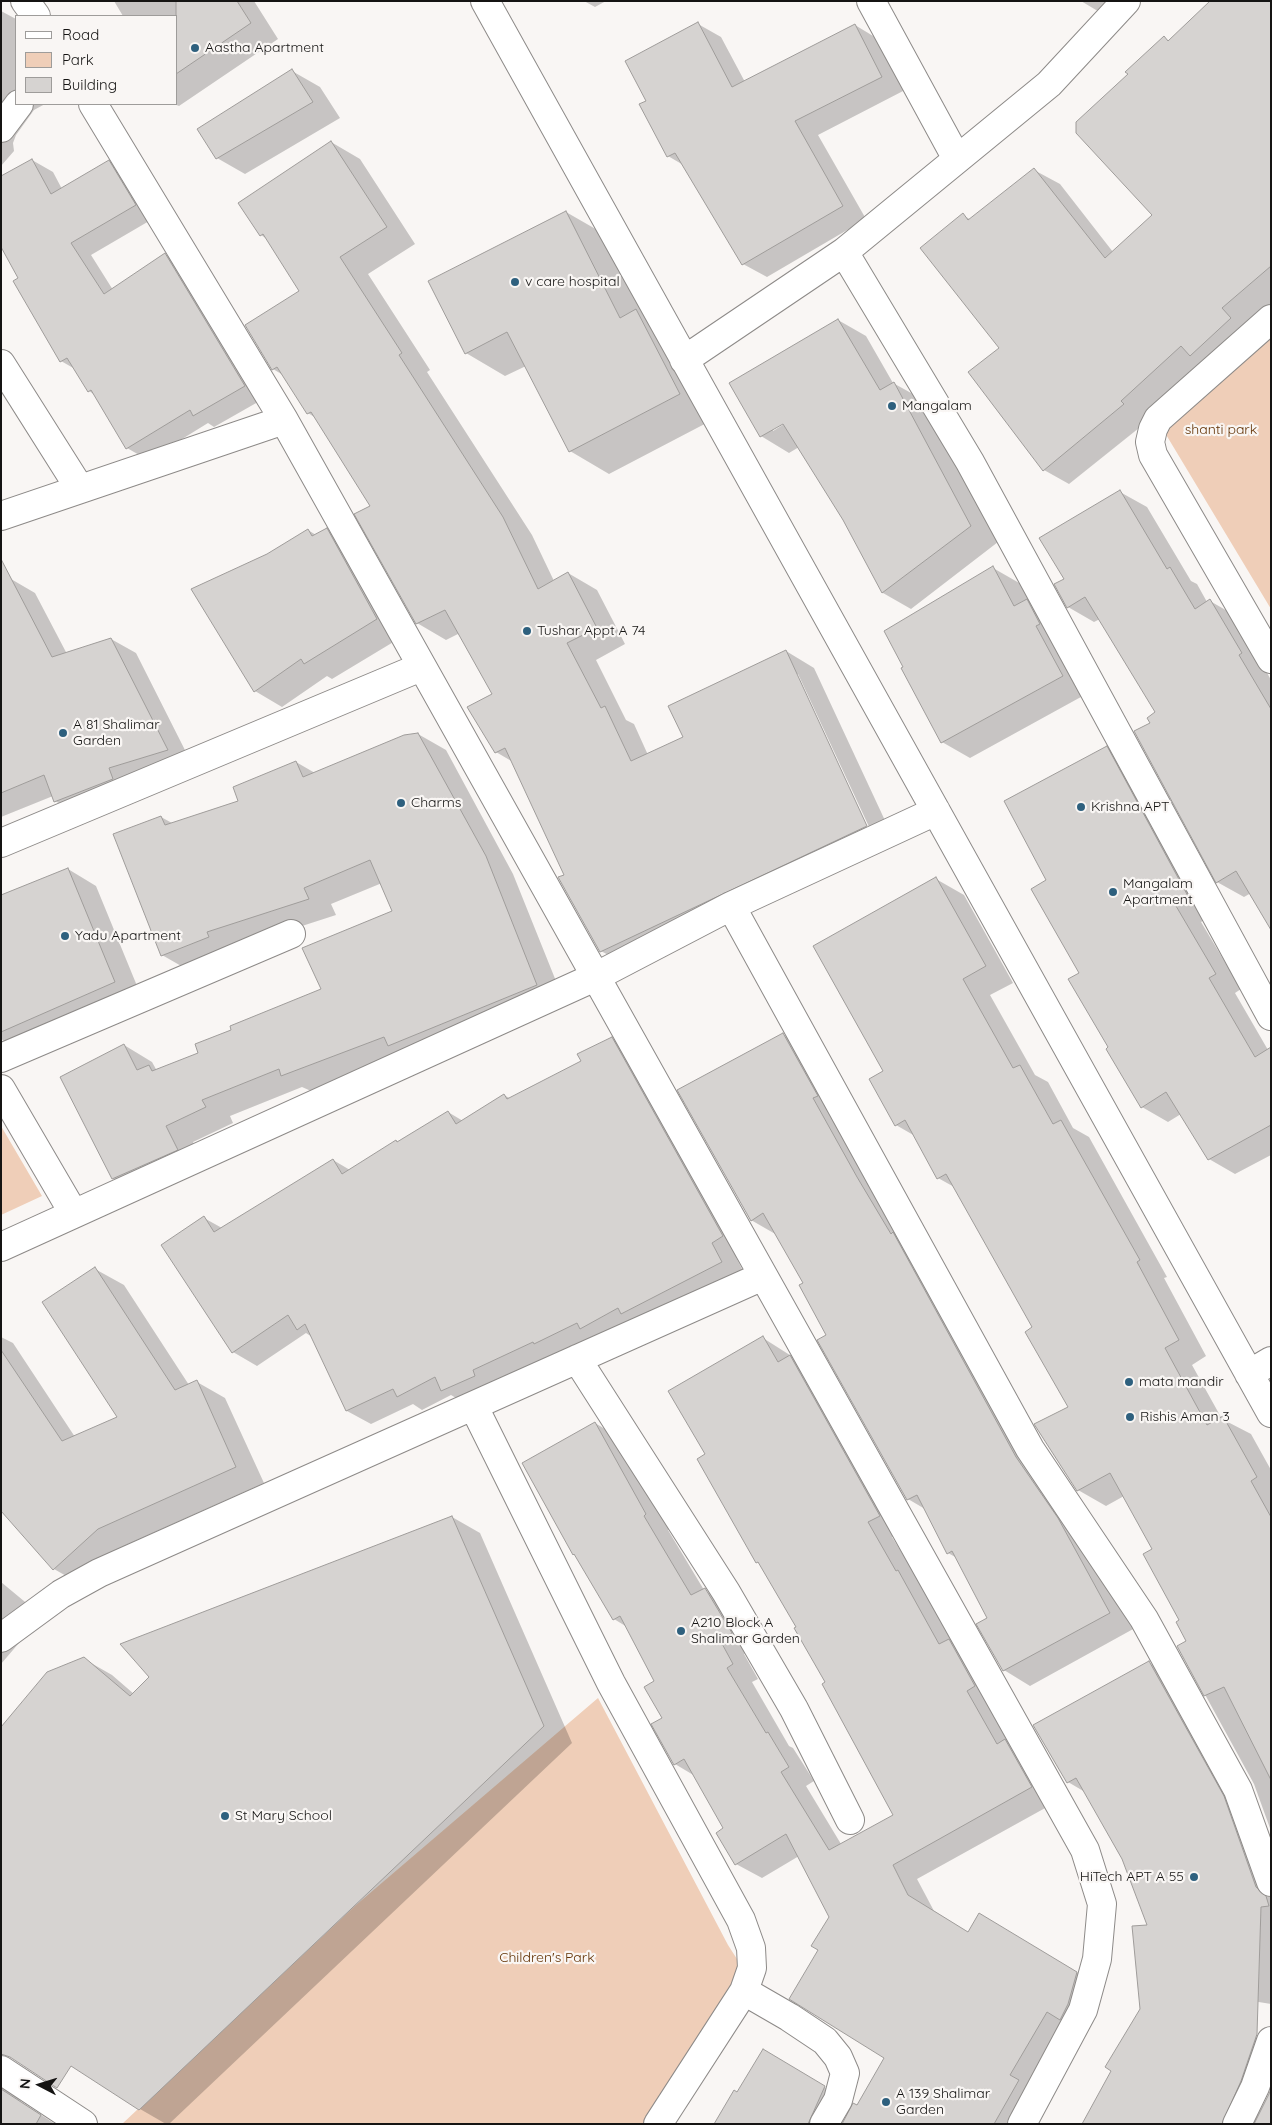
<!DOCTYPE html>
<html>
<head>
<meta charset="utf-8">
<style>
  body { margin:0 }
  #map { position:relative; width:1272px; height:2125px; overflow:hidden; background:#f9f6f4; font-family:Quicksand,sans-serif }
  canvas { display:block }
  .frame { position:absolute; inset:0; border:2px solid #151413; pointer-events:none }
  .legend { position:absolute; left:15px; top:15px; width:162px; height:90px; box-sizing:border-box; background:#f9f6f4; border:1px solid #9e9c9a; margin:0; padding:6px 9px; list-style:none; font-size:15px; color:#151413 }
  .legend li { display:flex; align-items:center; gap:10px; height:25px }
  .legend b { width:25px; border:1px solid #9e9c9a }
  .north { position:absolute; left:15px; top:2060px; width:50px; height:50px; -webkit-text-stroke:4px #f9f6f4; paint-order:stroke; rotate:275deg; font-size:14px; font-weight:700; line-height:20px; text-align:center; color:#151413 }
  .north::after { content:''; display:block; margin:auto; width:18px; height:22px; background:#151413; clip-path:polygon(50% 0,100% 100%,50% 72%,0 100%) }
</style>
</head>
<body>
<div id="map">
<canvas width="1272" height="2125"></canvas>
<div class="frame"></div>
<ul class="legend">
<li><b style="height:6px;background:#fff"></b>Road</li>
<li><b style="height:14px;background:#efceb8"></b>Park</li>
<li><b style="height:14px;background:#d6d3d1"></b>Building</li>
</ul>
<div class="north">N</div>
</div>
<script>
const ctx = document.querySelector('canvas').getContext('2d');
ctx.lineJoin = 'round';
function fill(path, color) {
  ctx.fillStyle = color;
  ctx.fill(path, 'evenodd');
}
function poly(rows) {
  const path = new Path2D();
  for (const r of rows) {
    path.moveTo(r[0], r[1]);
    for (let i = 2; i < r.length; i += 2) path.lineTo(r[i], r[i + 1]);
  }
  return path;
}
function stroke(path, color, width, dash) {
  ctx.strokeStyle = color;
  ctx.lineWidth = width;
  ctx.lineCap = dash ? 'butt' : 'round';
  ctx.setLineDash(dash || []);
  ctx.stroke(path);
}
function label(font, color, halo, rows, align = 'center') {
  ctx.font = font + ' Quicksand,sans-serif';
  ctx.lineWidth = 4.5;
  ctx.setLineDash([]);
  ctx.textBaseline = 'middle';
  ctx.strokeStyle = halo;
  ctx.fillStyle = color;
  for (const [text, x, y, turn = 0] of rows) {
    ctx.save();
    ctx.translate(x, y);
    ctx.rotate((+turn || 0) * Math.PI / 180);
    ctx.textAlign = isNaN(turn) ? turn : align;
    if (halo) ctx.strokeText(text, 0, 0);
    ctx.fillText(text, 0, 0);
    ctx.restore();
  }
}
fill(poly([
  [1271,327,1271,609,1156,418],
  [1,1126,42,1196,1,1215],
  [598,1698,728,1945,746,1973,653,2124,122,2124,356,1905]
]), '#efceb8');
fill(poly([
  [114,1,254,1,278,39,179,106,174,104,176,104,176,16,123,16],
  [584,1,606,1,595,7],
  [1081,1,1112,1,1101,13],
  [1271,1,1271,303,1149,420,1069,484,1044,470,1001,348,963,215,971,220,1034,170,1060,184,1113,252,1153,215,1129,74,1164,38,1170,41],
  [1,11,16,19,16,104,45,104,34,110,16,135,13,143,14,151,1,166],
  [698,24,721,37,745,82,855,25,878,39,905,90,818,135,866,219,767,277,743,264,685,166,668,156,647,102],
  [292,71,320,87,340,118,245,174,217,158],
  [331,142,360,159,415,244,368,274,430,370,427,372,532,535,554,581,568,573,597,590,625,644,596,660,626,720,634,724,648,755,684,737,786,651,814,668,895,842,630,967,601,951,513,762,496,752,494,694,460,633,446,640,417,623,356,514,372,506,316,418,308,413,283,375,273,369,301,291,267,239,261,235],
  [796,674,798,674,871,831,868,832],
  [32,160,53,172,62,189,109,161,129,173,156,217,91,255,113,290,165,255,186,266,265,398,214,427,208,423,148,460,127,448,95,395,89,391,75,369,61,361,20,279],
  [566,212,606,235,718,417,609,474,570,451,526,366,505,376,466,353],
  [838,320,866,336,893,383,922,399,998,542,911,609,883,593,844,520,799,447,789,453,761,436,730,384],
  [788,419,789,421,773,431,773,428],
  [1120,492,1147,507,1191,581,1197,584,1207,602,1210,601,1236,616,1271,680,1271,928,1251,893,1244,897,1217,882,1151,723,1157,713,1100,619,1094,622,1068,607,1065,579],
  [308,530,316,535,327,530,354,546,405,635,332,679,327,676,282,707,255,691,267,555],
  [993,568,1021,584,1031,603,1055,617,1090,692,970,758,942,742],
  [11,579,35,593,67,654,111,639,136,653,192,764,80,815,55,801,53,796,1,817,1,584],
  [418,734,446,750,513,874,564,1001,311,1091,302,1087,230,1116,233,1123,193,1142,205,1166,141,1195,113,1178,124,1045,152,1062,157,1071,200,1054,233,1031,323,990,394,911,382,883,331,904,336,915,234,948,190,971,162,955,161,817,172,823,240,801,296,762,315,773],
  [1107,747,1133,763,1215,914,1201,922,1241,989,1235,993,1268,1050,1271,1049,1271,1155,1235,1174,1209,1159,1181,1114,1168,1122,1142,1107,1110,1048,1048,881],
  [68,869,96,886,142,998,21,1051,1,1039,1,895],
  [936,879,964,895,1013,983,990,995,1035,1075,1048,1082,1073,1128,1089,1137,1167,1277,1164,1278,1206,1356,1192,1365,1222,1419,1251,1434,1271,1470,1271,1831,1254,1784,1179,1647,1188,1642,1154,1550,1124,1496,1106,1506,1078,1490,1070,1408,1034,1328,956,1188,938,1178,915,1136,896,1125,884,1072],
  [783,1035,810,1050,1135,1628,1030,1686,1004,1670,989,1618,957,1558,948,1553,925,1509,908,1499,804,1283,777,1235,751,1220],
  [612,1038,636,1052,747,1250,736,1257,745,1275,466,1404,451,1395,422,1410,413,1404,371,1424,347,1411,312,1337,306,1333,257,1366,233,1352,204,1218,222,1228,333,1160,350,1170,396,1141,399,1143,448,1112,463,1121,504,1095,511,1099,582,1061],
  [95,1269,124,1285,189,1385,197,1382,225,1398,264,1483,126,1545,82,1585,54,1569,1,1509,1,1337,13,1343,75,1437,118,1417],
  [763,1338,815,1371,904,1530,892,1537,1056,1802,917,1879,934,1911,969,1933,979,1915,1102,1987,1027,2124,843,2124,857,2106,886,2057,819,1950,831,1917,799,1856,762,1878,736,1864,725,1828,695,1776,675,1764,656,1682,627,1627,614,1619,577,1556,574,1554,595,1423,620,1438,671,1529,668,1530,704,1590,730,1604,756,1648,744,1654,758,1679,752,1682,789,1746,793,1748,814,1781,806,1786,841,1844,895,1815,797,1628,761,1565,757,1562,707,1455],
  [452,1517,480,1533,572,1743,169,2124,166,2124,140,2109,84,1659,112,1675,134,1694],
  [1,1582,42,1616,1,1664],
  [1149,1663,1177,1679,1271,1868,1271,2004,1166,1987,1149,1926,1123,1858,1085,1792,1068,1782],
  [1256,2037,1271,2046,1271,2084,1254,2124,1083,2124],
  [763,2051,850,2102,840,2124,716,2124,738,2094],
  [1,2082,14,2090,20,2101,55,2124,1,2124]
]), '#0003');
const building = poly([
  [176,1,237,1,251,23,176,74,176,1],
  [1210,1,1271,1,1271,266,1222,308,1231,318,1190,356,1181,346,1121,401,1124,404,1043,471,968,372,999,348,920,248,963,213,968,220,1034,168,1105,258,1152,215,1076,133,1076,122,1128,74,1125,72,1164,36,1168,41,1210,1],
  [698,22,732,87,855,24,882,77,795,121,843,206,742,265,675,153,667,157,639,104,646,101,625,61,698,22],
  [292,69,313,102,216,159,197,129,292,69],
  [331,141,387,227,340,257,402,353,399,355,503,517,538,589,568,572,597,628,567,643,601,708,605,706,631,761,683,737,668,706,786,650,867,826,600,952,558,877,564,875,505,748,495,753,467,707,492,694,445,610,416,624,354,514,370,506,311,412,307,414,277,367,272,370,245,325,299,291,263,234,260,236,238,203,331,141],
  [32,159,51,194,109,160,136,205,71,243,104,294,165,253,245,386,193,416,190,410,126,449,91,390,88,392,67,358,60,362,13,281,18,278,1,247,1,176,32,159],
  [566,211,620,318,636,309,680,394,569,452,507,332,465,354,428,281,566,211],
  [838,319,880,390,894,382,971,526,882,593,843,520,783,424,760,437,729,383,838,319],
  [1120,490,1167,569,1170,567,1195,609,1210,599,1242,653,1239,655,1271,709,1271,930,1236,871,1216,883,1134,731,1150,723,1147,718,1155,712,1085,597,1067,608,1054,584,1064,579,1039,538,1120,490],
  [327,528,377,619,304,664,301,659,254,692,191,589,267,554,308,529,312,536,327,528],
  [1,559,52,657,111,638,168,750,109,768,113,779,54,802,44,775,1,793,1,559],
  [993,566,1014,606,1027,599,1040,624,1036,626,1063,676,941,743,901,668,903,667,884,631,993,566],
  [418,733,486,856,537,985,388,1046,384,1037,281,1076,279,1069,202,1100,206,1107,166,1126,178,1150,112,1179,60,1077,124,1044,137,1070,149,1065,152,1071,198,1053,195,1044,231,1030,230,1026,321,989,302,948,392,911,370,860,304,888,309,899,207,932,209,937,161,956,113,834,161,816,165,825,238,801,233,787,296,761,303,777,404,735,418,733],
  [1107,746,1189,898,1176,906,1216,974,1209,978,1255,1057,1271,1047,1271,1125,1208,1160,1166,1092,1141,1108,1106,1049,1108,1047,1068,979,1079,973,1031,889,1046,880,1004,801,1107,746],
  [68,868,115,982,1,1032,1,895,68,868],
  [936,877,986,966,963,979,1013,1068,1020,1065,1053,1124,1061,1120,1140,1260,1137,1262,1179,1340,1165,1348,1207,1425,1223,1416,1257,1477,1251,1481,1271,1517,1271,1780,1224,1687,1204,1696,1177,1646,1186,1641,1176,1622,1179,1620,1143,1554,1152,1549,1110,1473,1077,1491,1034,1424,1068,1407,1025,1332,1032,1327,946,1174,937,1179,905,1120,895,1126,869,1079,883,1071,813,946,936,877],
  [783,1033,818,1096,813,1098,857,1177,891,1234,893,1232,1016,1457,1058,1518,1110,1613,1003,1671,976,1624,987,1618,952,1551,947,1554,917,1495,907,1500,817,1340,826,1335,799,1285,803,1283,763,1213,751,1221,677,1090,783,1033],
  [612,1037,723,1236,712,1243,722,1262,621,1314,618,1308,580,1329,577,1323,534,1344,533,1342,473,1370,475,1376,441,1391,435,1377,397,1397,393,1389,346,1411,305,1324,297,1330,288,1315,232,1353,161,1245,204,1216,214,1232,333,1159,342,1174,396,1140,397,1142,448,1111,456,1124,504,1094,507,1099,581,1061,577,1054,612,1037],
  [95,1267,175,1390,197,1380,236,1467,98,1529,53,1570,1,1511,1,1350,62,1441,117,1417,42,1302,95,1267],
  [763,1336,778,1362,790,1355,880,1516,868,1522,896,1571,898,1570,939,1644,949,1639,975,1686,967,1691,997,1744,1005,1739,1032,1787,893,1865,908,1895,968,1932,979,1913,1077,1972,1068,2004,1060,2020,1047,2012,1010,2075,1019,2080,994,2124,842,2124,853,2103,857,2105,884,2058,789,1999,818,1950,811,1946,829,1917,786,1834,735,1865,716,1833,723,1828,684,1759,674,1765,651,1724,662,1718,644,1687,654,1681,620,1616,613,1620,574,1554,573,1555,522,1463,595,1422,646,1514,644,1516,691,1595,705,1588,732,1633,720,1640,733,1664,727,1668,766,1733,768,1732,789,1767,781,1772,829,1850,893,1815,822,1684,825,1682,794,1628,796,1627,758,1562,756,1563,697,1459,705,1454,668,1391,763,1336],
  [452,1516,544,1726,139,2110,71,2066,57,2088,10,2057,1,2054,1,1727,47,1672,84,1657,130,1696,149,1677,120,1644,452,1516],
  [1149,1661,1224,1796,1256,1887,1266,1896,1269,1906,1261,1907,1257,2034,1241,2081,1222,2124,1082,2124,1111,2071,1105,2067,1140,2009,1132,1926,1147,1925,1122,1859,1076,1778,1067,1783,1033,1725,1149,1661],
  [763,2049,825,2086,808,2124,714,2124,734,2090,737,2092,763,2049],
  [1,2089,41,2115,36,2124,1,2124,1,2089],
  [1271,2089,1271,2124,1254,2124,1269,2094,1271,2089]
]);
fill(building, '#d6d3d1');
stroke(building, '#9f9c9a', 1);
const minor = poly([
  [25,1,36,16],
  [485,1,1271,1413],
  [871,1,957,159],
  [93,104,284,420,1085,1850,1102,1904,1097,1959,1083,2010,1022,2124],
  [1,128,19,104],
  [844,252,970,462,1271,1016],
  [1271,319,1158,419,1153,429,1150,442,1153,455,1271,659],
  [684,360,844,252,1049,84,1126,1],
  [1,364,80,489],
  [1,516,284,420],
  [1,843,421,667],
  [731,906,1030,1449,1144,1619,1238,1790,1271,1882],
  [1,1058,291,934],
  [1,1089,74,1214],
  [1,1247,595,977,731,906,936,811],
  [577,1359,726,1592,794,1709,850,1820],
  [1249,1374,1271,1361],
  [474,1407,611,1683,741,1920,751,1948,752,1968,744,1991,658,2124],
  [1,1638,61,1594,99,1573,763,1276],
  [744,1991,789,2017,825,2041,838,2057,845,2073,838,2100,824,2124],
  [1,2070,83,2124],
  [1237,2124,1255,2087,1271,2041]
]);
stroke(minor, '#8d8a88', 30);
stroke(minor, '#fff', 28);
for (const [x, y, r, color] of [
  [195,48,5,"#2e607e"],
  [515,282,5,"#2e607e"],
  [892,406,5,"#2e607e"],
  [527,631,5,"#2e607e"],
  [63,733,5,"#2e607e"],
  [401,803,5,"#2e607e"],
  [1081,807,5,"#2e607e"],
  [1113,892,5,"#2e607e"],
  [65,936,5,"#2e607e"],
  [1129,1382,5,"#2e607e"],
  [1130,1417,5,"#2e607e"],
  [681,1631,5,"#2e607e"],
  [225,1816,5,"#2e607e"],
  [1194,1877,5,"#2e607e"],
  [886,2102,5,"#2e607e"]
]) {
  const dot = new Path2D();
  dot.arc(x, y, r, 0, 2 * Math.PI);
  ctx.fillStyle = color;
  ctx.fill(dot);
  stroke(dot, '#f9f6f4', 2);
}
label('14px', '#151413', '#f9f6f4', [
  ["Aastha Apartment",205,48],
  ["v care hospital",525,282],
  ["Mangalam",902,406],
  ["Tushar Appt A 74",537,631],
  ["A 81 Shalimar",73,725],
  ["Garden",73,741],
  ["Charms",411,803],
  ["Krishna APT",1091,807],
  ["Mangalam",1123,884],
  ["Apartment",1123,900],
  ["Yadu Apartment",75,936],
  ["mata mandir",1139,1382],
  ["Rishis Aman 3",1140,1417],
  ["A210 Block A",691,1623],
  ["Shalimar Garden",691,1639],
  ["St Mary School",235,1816],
  ["HiTech APT A 55",1184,1877,"right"],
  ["A 139 Shalimar",896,2094],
  ["Garden",896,2110]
], 'left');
label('14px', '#633305', '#f9f6f4', [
  ["shanti park",1221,430],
  ["Children's Park",547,1958]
]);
</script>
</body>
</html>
